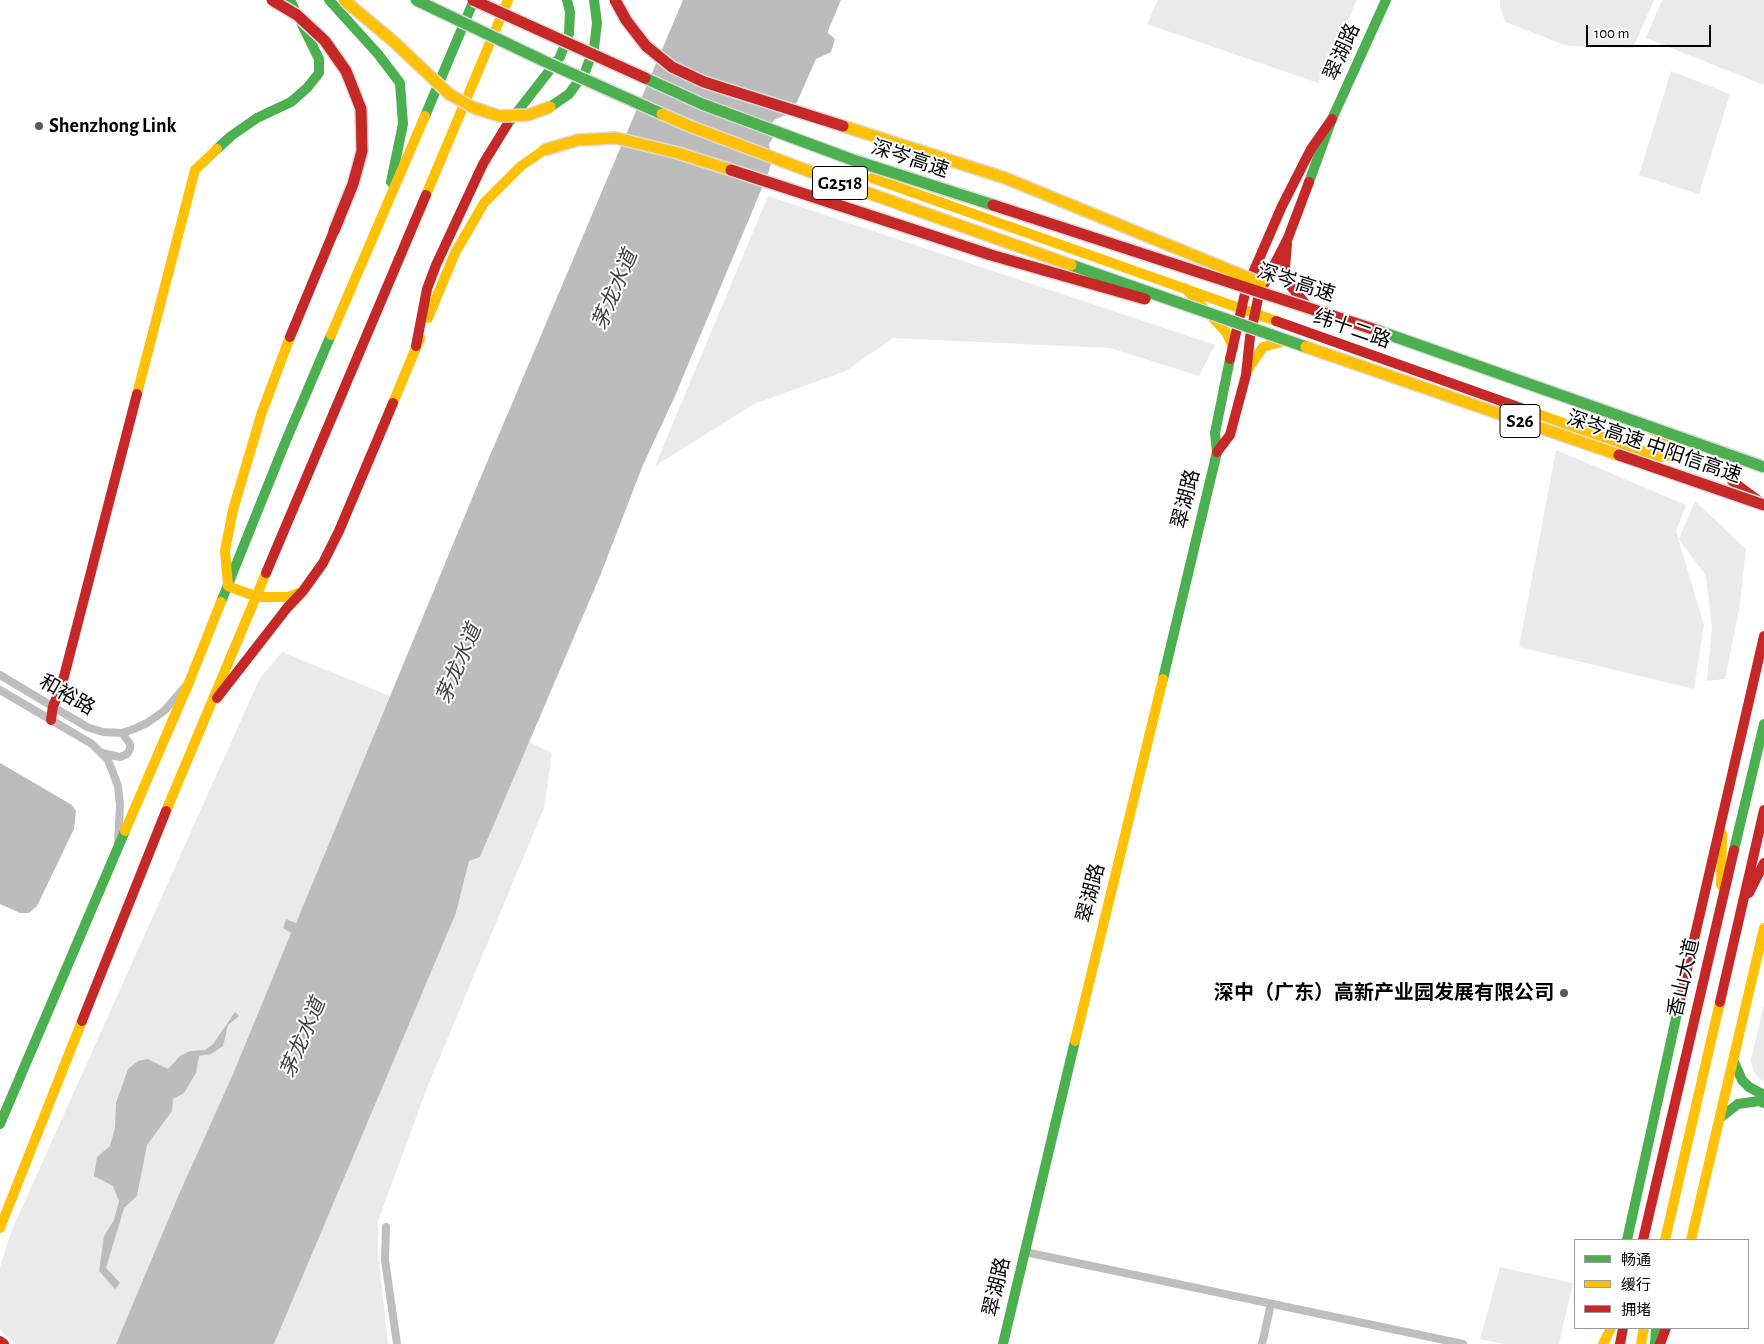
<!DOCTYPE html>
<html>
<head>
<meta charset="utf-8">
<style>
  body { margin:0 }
  #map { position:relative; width:1764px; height:1344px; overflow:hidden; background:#fff; font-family:"Alegreya Sans","Noto Sans SC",sans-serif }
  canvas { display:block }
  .legend { position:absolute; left:1574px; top:1239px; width:175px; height:90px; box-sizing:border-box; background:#fff; border:1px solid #999; margin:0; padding:6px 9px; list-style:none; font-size:15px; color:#000 }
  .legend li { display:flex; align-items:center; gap:10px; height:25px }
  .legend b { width:25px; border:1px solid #999 }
  .scale { position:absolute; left:1586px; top:25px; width:125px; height:22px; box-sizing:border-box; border:2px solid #000; border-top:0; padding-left:6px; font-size:15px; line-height:18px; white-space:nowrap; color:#000; -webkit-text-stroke:4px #fff; paint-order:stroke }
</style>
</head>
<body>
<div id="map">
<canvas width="1764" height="1344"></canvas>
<ul class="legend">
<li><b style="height:6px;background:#4caf50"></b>畅通</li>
<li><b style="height:6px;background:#ffc107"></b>缓行</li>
<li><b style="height:6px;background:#c62828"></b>拥堵</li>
</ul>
<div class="scale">100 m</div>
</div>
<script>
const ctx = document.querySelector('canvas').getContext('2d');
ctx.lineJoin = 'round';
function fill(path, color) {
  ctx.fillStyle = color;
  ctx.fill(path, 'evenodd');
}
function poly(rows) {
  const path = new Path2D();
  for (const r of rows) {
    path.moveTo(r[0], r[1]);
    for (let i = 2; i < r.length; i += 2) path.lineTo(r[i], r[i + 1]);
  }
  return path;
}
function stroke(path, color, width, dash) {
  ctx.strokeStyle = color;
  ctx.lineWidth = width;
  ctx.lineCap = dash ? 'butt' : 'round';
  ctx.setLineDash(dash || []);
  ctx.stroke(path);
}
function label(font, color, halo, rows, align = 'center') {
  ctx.font = font + ' "Alegreya Sans","Noto Sans SC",sans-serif';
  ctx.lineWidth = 4;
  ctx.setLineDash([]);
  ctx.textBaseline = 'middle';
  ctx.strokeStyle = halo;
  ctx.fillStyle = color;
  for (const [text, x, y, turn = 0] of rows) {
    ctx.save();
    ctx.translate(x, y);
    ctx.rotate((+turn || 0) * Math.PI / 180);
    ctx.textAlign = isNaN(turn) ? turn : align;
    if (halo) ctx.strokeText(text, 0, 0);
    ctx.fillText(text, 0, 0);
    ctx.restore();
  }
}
fill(poly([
  [1158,0,1357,0,1318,83,1147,24],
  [1500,0,1654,0,1633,48,1567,46,1505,22,1500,6],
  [1662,0,1764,0,1764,85,1646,38],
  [1671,71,1730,94,1699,194,1639,175],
  [768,196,1215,345,1199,376,1110,348,893,338,846,371,754,404,655,466],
  [1556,450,1686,505,1676,531,1704,625,1694,689,1519,647],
  [1695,501,1746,549,1739,610,1725,679,1707,681,1712,627,1706,576,1679,539],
  [282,652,390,696,296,923,286,919,283,928,291,933,233,1074,179,1194,116,1344,17,1344,4,1334,0,1328,0,1267,11,1232,260,678],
  [529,742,552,753,544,808,427,1088,378,1221,378,1253,388,1344,274,1344,456,913,469,861,480,857],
  [1764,1004,1764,1081,1760,1079,1753,1071,1751,1059],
  [1500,1267,1573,1283,1559,1344,1503,1344,1480,1339]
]), '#eaeaea');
fill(poly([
  [683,0,841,0,828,31,828,33,835,39,831,52,816,59,797,102,788,114,774,120,771,125,775,135,769,144,772,160,769,171,675,396,643,465,600,576,480,857,469,861,456,913,274,1344,116,1344,179,1194,233,1074,291,933,283,928,286,919,296,923,480,479],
  [0,763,72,805,76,811,74,829,37,906,29,913,20,913,0,904],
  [235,1012,239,1016,228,1025,223,1046,211,1054,199,1056,196,1073,184,1093,173,1099,172,1111,147,1145,137,1196,124,1208,106,1268,120,1283,115,1289,99,1271,104,1236,114,1220,119,1201,113,1186,94,1176,97,1157,110,1146,115,1128,116,1103,128,1069,138,1061,148,1059,168,1069,180,1056,190,1051,205,1050,213,1044]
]), '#bcbcbc');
stroke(poly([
  [0,675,87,727,103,732,122,733,134,729,147,723,164,711,186,686],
  [0,690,92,744,108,760,118,786,120,805,118,844],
  [102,753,120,757,127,754,130,749,130,744,122,733],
  [386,1227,385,1260,397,1344],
  [1025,1252,1463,1344],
  [1262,1344,1271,1304]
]), '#bebebe', 8);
stroke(poly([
  [329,0,378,54,400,83,403,124,391,182],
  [550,107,569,94,585,72,594,48,597,23,594,0],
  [425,116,474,0],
  [507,125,560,57,569,34,570,12,567,0],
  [217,149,231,136,257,118,291,102,307,88,319,73,319,59,290,0],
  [1309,182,1332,119,1386,0],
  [221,602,285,443,331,335],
  [1163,679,1217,452,1215,433,1230,359],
  [1734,850,1764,724],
  [1734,1062,1742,1080,1749,1087,1764,1095],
  [1721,1117,1738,1104,1759,1101,1764,1103],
  [0,1124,125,831],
  [1627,1240,1678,1009],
  [1003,1344,1075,1041],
  [1655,1344,1656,1328]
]), '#4caf50', 10);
stroke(poly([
  [872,178,1276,321],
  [426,195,508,0],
  [1185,288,1226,332,1233,347],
  [428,318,455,253,484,203,521,166,544,150],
  [331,335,425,116],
  [1249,368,1263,347,1285,341],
  [137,394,195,170,217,149],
  [393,403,420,338],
  [1535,413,1660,457,1676,455],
  [1653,431,1657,432,1676,455],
  [228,585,225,551,233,510,262,412,290,337],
  [228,586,257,597,288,597,299,593],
  [166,811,266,573],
  [125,831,190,680,221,602],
  [1721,885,1722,834],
  [1075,1041,1163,679],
  [0,1228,82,1021],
  [1665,1240,1720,1002],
  [1691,1240,1764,928],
  [1603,1344,1611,1328],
  [1641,1344,1644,1328]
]), '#ffc107', 10);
stroke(poly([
  [1287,244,1285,267,1289,284,1308,307],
  [1276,321,1535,413],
  [290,337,334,231],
  [416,346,427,289,436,265,483,164,507,125],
  [1230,359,1246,289,1282,206,1311,149,1332,119],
  [1217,452,1230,435,1246,375,1250,337,1259,294,1288,238,1309,182],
  [1732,481,1759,501],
  [266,573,426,195],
  [217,698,287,608,303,591,323,563,339,531,393,403],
  [51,720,53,706,61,688,137,394],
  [1749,893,1764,863],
  [1720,1002,1764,810],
  [1678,1009,1764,636],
  [82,1021,166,811],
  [1643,1240,1734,850],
  [0,1341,4,1344],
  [1620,1344,1623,1328],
  [1660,1344,1666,1328]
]), '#c62828', 10);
const fastBridge = poly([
  [416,0,546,62,662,114],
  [645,78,702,104,853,160,993,205],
  [1071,265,1306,347],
  [1379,331,1764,467]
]);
const slowBridge = poly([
  [344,0,393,41,449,94,472,107,499,116,528,115,550,107],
  [662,114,692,127,843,184,1071,265],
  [843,126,1005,178,1261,283],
  [544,150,578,140,616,138,678,153,731,170],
  [1306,347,1619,455]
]);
const jamBridge = poly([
  [272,0,297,15,325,41,346,71,361,109,362,151,353,184,334,231],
  [473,0,645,78],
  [615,0,626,20,646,46,672,67,704,82,843,126],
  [731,170,991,255,1145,299],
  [993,205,1379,331],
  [1619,455,1764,505]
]);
stroke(fastBridge, '#dbdbdb', 14, []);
stroke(slowBridge, '#dbdbdb', 14, []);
stroke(jamBridge, '#dbdbdb', 14, []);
stroke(fastBridge, '#4caf50', 11);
stroke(slowBridge, '#ffc107', 11);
stroke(jamBridge, '#c62828', 11);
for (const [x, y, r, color] of [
  [39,126,5,"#595959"],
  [1564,993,5,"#595959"]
]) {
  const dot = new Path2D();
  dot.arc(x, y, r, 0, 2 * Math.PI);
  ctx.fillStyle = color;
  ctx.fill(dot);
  stroke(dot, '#fff', 2);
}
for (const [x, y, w] of [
  [840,183,55],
  [1520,421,40]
]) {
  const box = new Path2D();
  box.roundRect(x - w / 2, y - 16.5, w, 33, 4);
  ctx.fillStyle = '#fff';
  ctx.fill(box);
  stroke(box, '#000', 1);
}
label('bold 19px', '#000', null, [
  ["G2518",840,183],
  ["S26",1520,421]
]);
label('20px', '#000', '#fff', [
  ["翠湖路",1342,52,-66],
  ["深岑高速",910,159,18],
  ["深岑高速",1296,283,18],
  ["纬十二路",1352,329,19],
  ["深岑高速 中阳信高速",1654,447,19],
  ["翠湖路",1186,499,-76],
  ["和裕路",67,695,30],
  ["翠湖路",1091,893,-76],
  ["香山大道",1684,978,-77],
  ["翠湖路",997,1287,-77]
]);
label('bold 20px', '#000', '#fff', [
  ["Shenzhong Link",49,126],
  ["深中（广东）高新产业园发展有限公司",1554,993,"right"]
], 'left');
label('italic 21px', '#414141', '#fff', [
  ["茅龙水道",615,290,-67],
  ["茅龙水道",459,664,-67],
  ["茅龙水道",303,1038,-67]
]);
</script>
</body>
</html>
